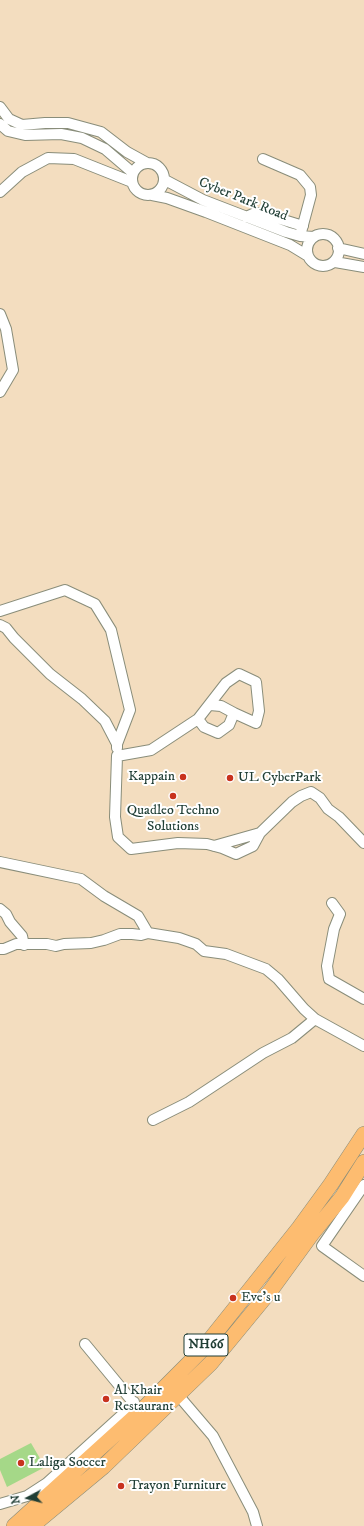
<!DOCTYPE html>
<html>
<head>
<meta charset="utf-8">
<style>
  body { margin:0 }
  #map { position:relative; width:364px; height:1526px; overflow:hidden; background:#f3ddbf; font-family:"IM FELL DW Pica",serif }
  canvas { display:block }
  .north { position:absolute; left:8px; top:1478px; width:40px; height:40px; -webkit-text-stroke:3px #fff; paint-order:stroke; rotate:263deg; font-size:11px; font-weight:700; line-height:16px; text-align:center; color:#1f3d34 }
  .north::after { content:''; display:block; margin:auto; width:14px; height:18px; background:#1f3d34; clip-path:polygon(50% 0,100% 100%,50% 72%,0 100%) }
</style>
</head>
<body>
<div id="map">
<canvas width="364" height="1526"></canvas>
<div class="north">N</div>
</div>
<script>
const ctx = document.querySelector('canvas').getContext('2d');
ctx.lineJoin = 'round';
function fill(path, color) {
  ctx.fillStyle = color;
  ctx.fill(path, 'evenodd');
}
function poly(rows) {
  const path = new Path2D();
  for (const r of rows) {
    if (r.length === 3) {
      path.moveTo(r[0] + r[2], r[1]);
      path.arc(r[0], r[1], r[2], 0, 2 * Math.PI);
      continue;
    }
    path.moveTo(r[0], r[1]);
    for (let i = 2; i < r.length; i += 2) path.lineTo(r[i], r[i + 1]);
  }
  return path;
}
function stroke(path, color, width, dash) {
  ctx.strokeStyle = color;
  ctx.lineWidth = width;
  ctx.lineCap = dash ? 'butt' : 'round';
  ctx.setLineDash(dash || []);
  ctx.stroke(path);
}
function label(font, color, halo, rows, align = 'center') {
  ctx.font = font + ' "IM FELL DW Pica",serif';
  ctx.lineWidth = 4;
  ctx.setLineDash([]);
  ctx.textBaseline = 'middle';
  ctx.strokeStyle = halo;
  ctx.fillStyle = color;
  for (const [text, x, y, turn = 0] of rows) {
    ctx.save();
    ctx.translate(x, y);
    ctx.rotate((+turn || 0) * Math.PI / 180);
    ctx.textAlign = isNaN(turn) ? turn : align;
    if (halo) ctx.strokeText(text, 0, 0);
    ctx.fillText(text, 0, 0);
    ctx.restore();
  }
}
fill(poly([
  [31,1443,45,1467,7,1487,0,1470,0,1459]
]), '#a5d888');
const minor = poly([
  [0,107,9,119,22,125,45,123,68,123,101,132,127,152,147,163],
  [0,124,8,131,25,135,61,134,82,138,105,149,133,173],
  [263,159,300,175,310,187,311,195,300,236],
  [148,179,16],
  [165,180,203,200,286,232,300,236,314,237],
  [0,192,22,172,48,158,74,159,132,182],
  [152,195,167,198,206,212,290,245,308,256],
  [246,217,255,213,261,213,303,226],
  [323,250,16],
  [338,248,364,254],
  [335,262,364,267],
  [0,314,6,329,13,370,0,392],
  [0,611,65,590,95,604,111,630,130,710,117,744],
  [0,625,6,628,14,638,50,674,82,699,105,721,117,744,117,748],
  [234,713,256,723,259,711,256,682,239,674,226,683,198,719,151,750,117,756,115,817,118,837,131,849,178,843,207,844,222,848,236,854,253,846,260,833,292,802,301,796,311,792,320,798,328,809,339,817,364,843],
  [198,719,204,727,218,733,229,725,234,713,221,706,210,705],
  [214,846,260,833],
  [0,862,81,879,104,896,138,916,148,933],
  [332,903,340,914,334,929,327,966,329,979,364,999],
  [0,909,6,914,10,922,22,936,24,945],
  [0,949,4,949,16,944,47,944,56,946,64,944,91,943,104,940,120,934,132,934,141,935,148,933,179,938,196,944,204,951,226,954,266,969,278,979,304,1009,315,1019,364,1046],
  [153,1120,189,1102,263,1053,292,1038,315,1019],
  [364,1185,322,1246,364,1276],
  [85,1344,137,1407],
  [178,1395,213,1436,253,1512,257,1526],
  [0,1504,27,1496,47,1483,122,1415,134,1402]
]);
const highway = poly([
  [14,1526,141,1411,201,1351,299,1228,331,1184,364,1134],
  [32,1526,103,1467,211,1363,271,1290,311,1235,342,1197,364,1162]
]);
stroke(minor, '#898d7a', 12);
stroke(highway, '#898d7a', 16);
stroke(minor, '#fff', 10);
stroke(highway, '#fdbc70', 15);
for (const [x, y, r, color] of [
  [183,777,4,"#c8321e"],
  [230,778,4,"#c8321e"],
  [173,796,4,"#c8321e"],
  [233,1298,4,"#c8321e"],
  [106,1399,4,"#c8321e"],
  [21,1463,4,"#c8321e"],
  [121,1486,4,"#c8321e"]
]) {
  const dot = new Path2D();
  dot.arc(x, y, r, 0, 2 * Math.PI);
  ctx.fillStyle = color;
  ctx.fill(dot);
  stroke(dot, '#fff', 1.5);
}
for (const [x, y, w] of [
  [206,1345,44]
]) {
  const box = new Path2D();
  box.roundRect(x - w / 2, y - 11, w, 22, 3);
  ctx.fillStyle = '#fff';
  ctx.fill(box);
  stroke(box, '#1f3d34', 1);
}
label('bold 13px', '#1f3d34', null, [
  ["NH66",206,1345]
]);
label('14px', '#1f3d34', '#fff', [
  ["Cyber Park Road",243,200,22]
]);
label('14px', '#1f3d34', '#fff', [
  ["Kappain",175,777,"right"],
  ["UL CyberPark",238,778],
  ["Quadleo Techno",173,811,"center"],
  ["Solutions",173,827,"center"],
  ["Eve's u",241,1298],
  ["Al Khair",114,1391],
  ["Restaurant",114,1407],
  ["Laliga Soccer",29,1463],
  ["Trayon Furniture",129,1486]
], 'left');
</script>
</body>
</html>
